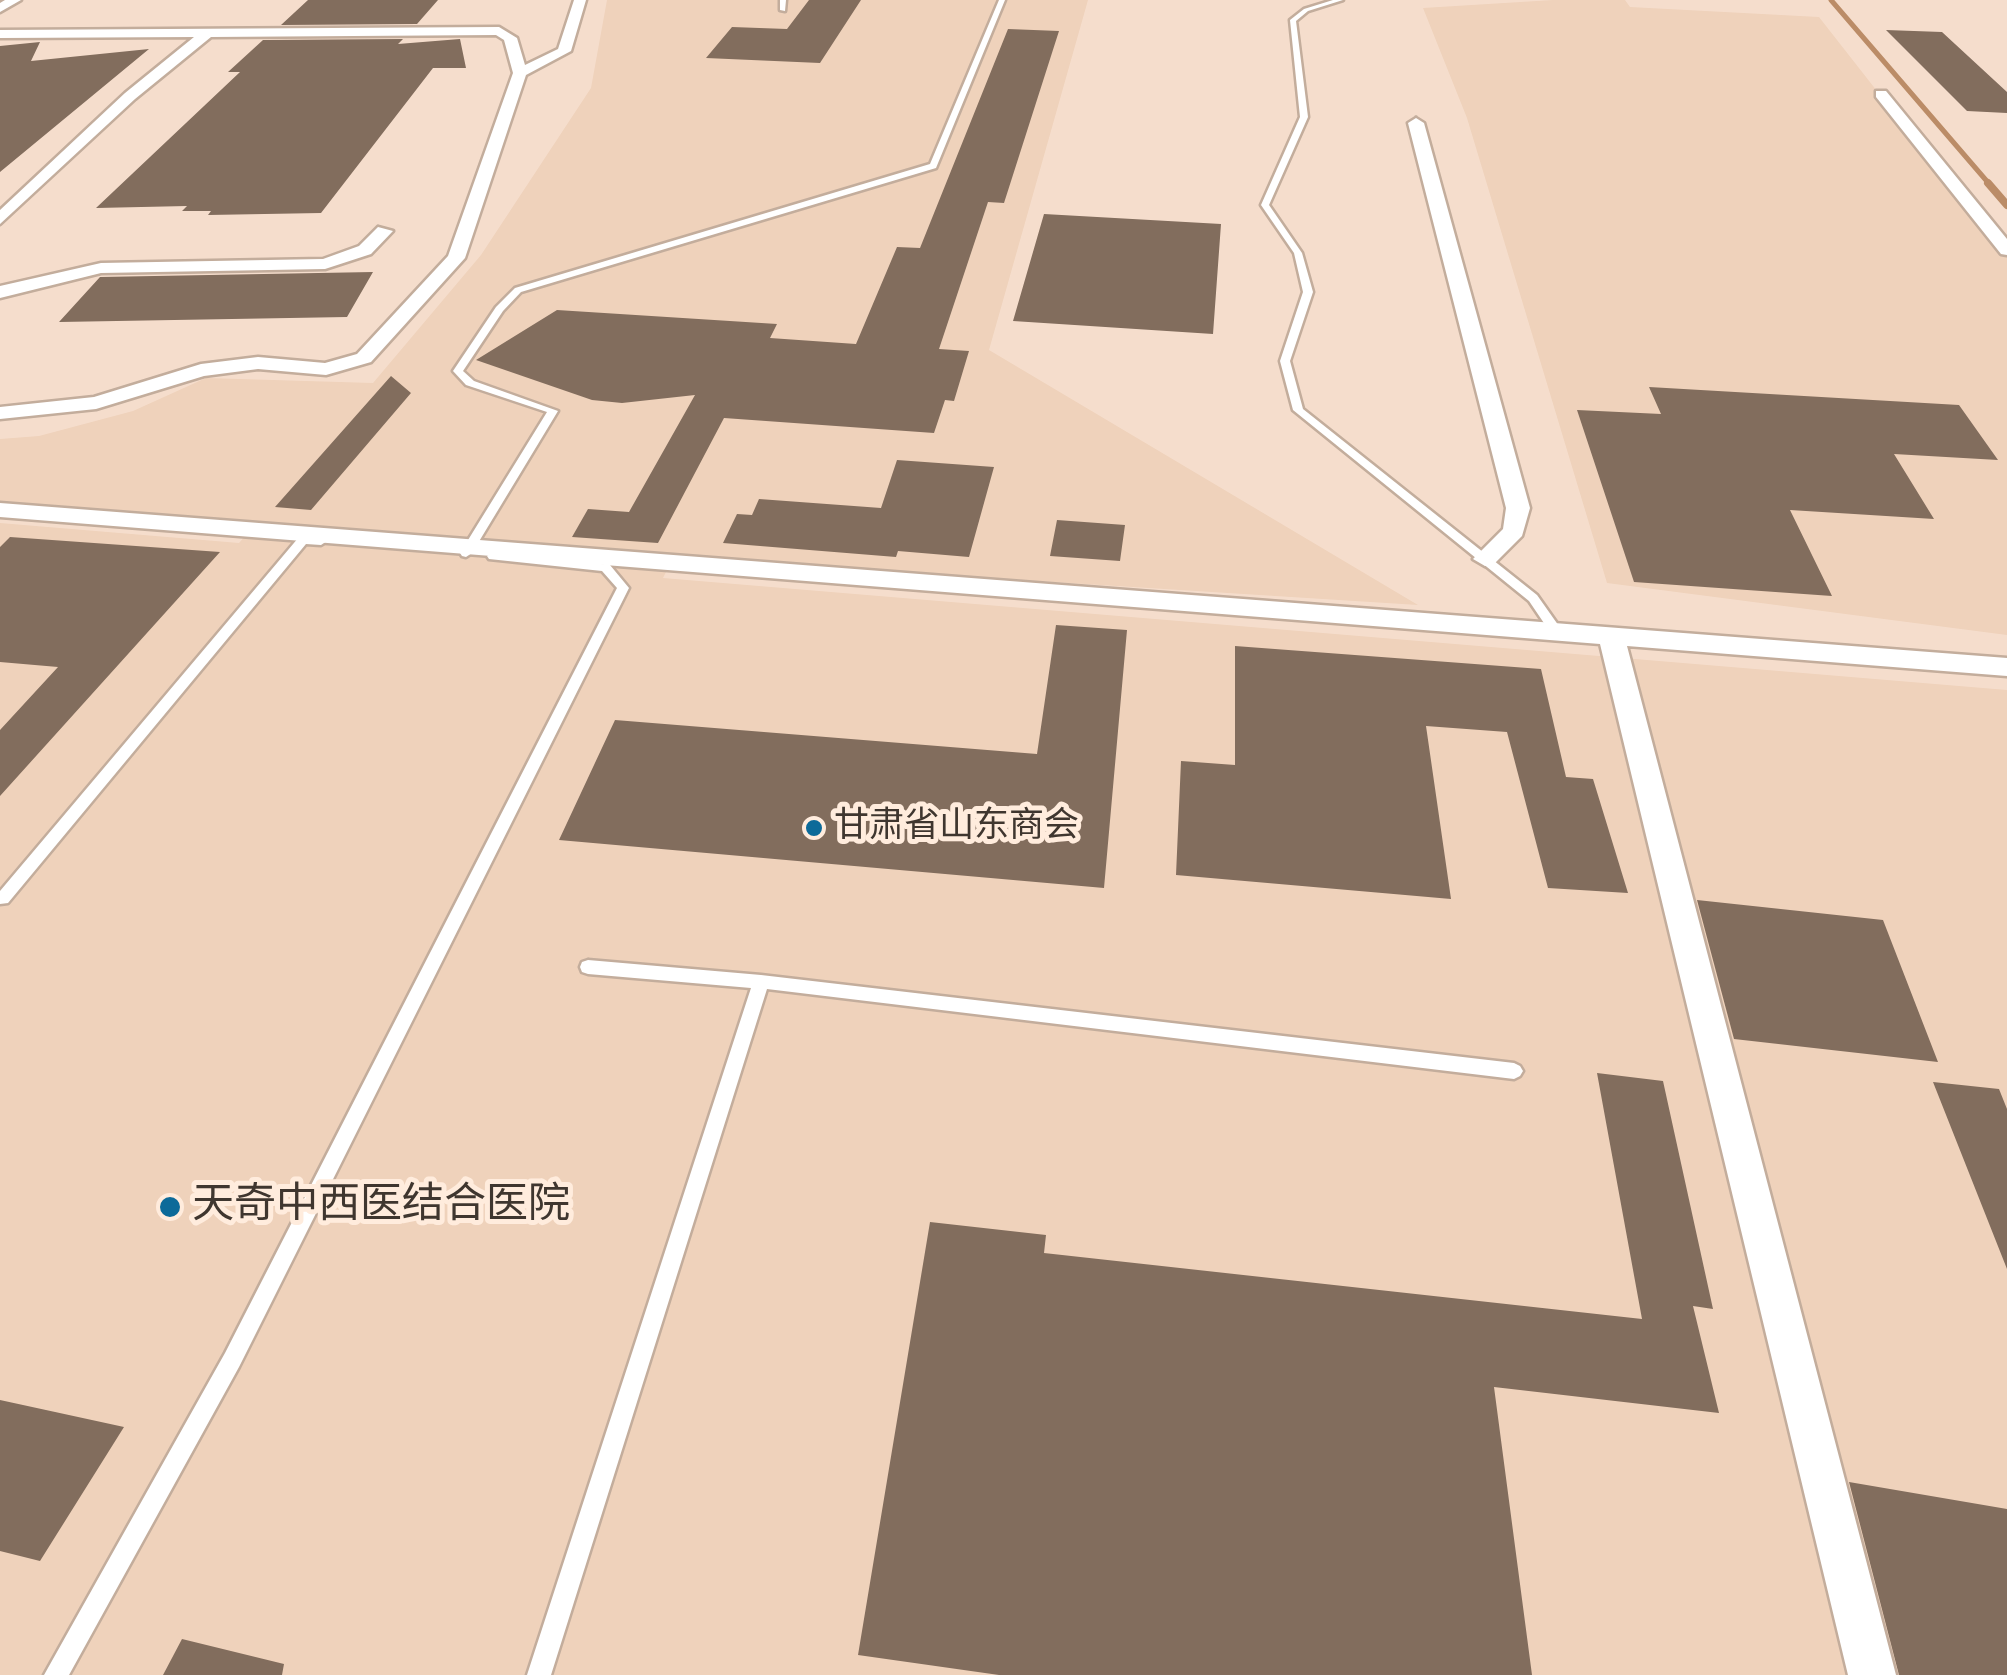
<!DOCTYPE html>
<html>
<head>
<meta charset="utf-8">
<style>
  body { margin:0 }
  canvas { display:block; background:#f5ddcc }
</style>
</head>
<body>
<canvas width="2007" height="1675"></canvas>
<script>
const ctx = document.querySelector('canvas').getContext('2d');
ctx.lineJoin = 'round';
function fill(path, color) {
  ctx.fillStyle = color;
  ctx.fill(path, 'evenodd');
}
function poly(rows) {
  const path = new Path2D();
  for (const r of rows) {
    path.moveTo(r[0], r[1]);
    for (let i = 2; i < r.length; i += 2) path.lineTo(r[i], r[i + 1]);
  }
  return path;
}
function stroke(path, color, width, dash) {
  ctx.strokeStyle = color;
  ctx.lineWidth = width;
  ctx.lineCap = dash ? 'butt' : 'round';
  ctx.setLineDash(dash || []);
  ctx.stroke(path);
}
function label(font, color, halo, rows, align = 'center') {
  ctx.font = font + ' "Nunito Sans","Noto Sans SC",sans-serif';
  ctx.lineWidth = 10;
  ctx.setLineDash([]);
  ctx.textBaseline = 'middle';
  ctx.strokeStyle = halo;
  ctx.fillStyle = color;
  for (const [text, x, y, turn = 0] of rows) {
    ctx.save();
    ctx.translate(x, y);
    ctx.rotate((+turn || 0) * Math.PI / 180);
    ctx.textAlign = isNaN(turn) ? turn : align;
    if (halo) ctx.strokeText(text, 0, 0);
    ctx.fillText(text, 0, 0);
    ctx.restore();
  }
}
fill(poly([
  [607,0,1088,0,989,350,1418,605,673,558,663,578,2007,690,2007,1675,0,1675,0,523,239,543,248,533,0,516,0,439,39,436,133,411,206,378,373,383,481,255,591,88],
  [1553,0,1625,0,1630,7,1819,17,2007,257,2007,635,1607,583,1467,118,1423,8]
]), '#efd2bb');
stroke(poly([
  [1831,0,1991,186]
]), '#bb8c67', 5);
stroke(poly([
  [1988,183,2007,205]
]), '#bb8c67', 8);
fill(poly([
  [308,0,438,0,417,24,281,25],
  [809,0,861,0,820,63,706,58,732,27,787,29],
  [1008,29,1059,31,1004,203,988,202,939,349,969,351,954,401,945,400,934,433,724,418,658,543,572,537,588,509,629,512,695,395,622,403,592,400,476,360,557,310,777,324,770,338,856,344,897,247,920,248],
  [1886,30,1942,32,2007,92,2007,113,1967,111],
  [403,39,398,44,460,39,466,68,433,68,321,213,208,215,211,211,182,211,187,206,96,208,240,72,228,72,263,40],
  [40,42,31,61,149,49,0,172,0,46],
  [1044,214,1221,224,1213,334,1013,321],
  [373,272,347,317,59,322,100,277],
  [391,376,411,393,311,510,275,507],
  [1649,387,1959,405,1998,460,1894,454,1934,519,1790,510,1832,596,1634,582,1577,410,1661,414],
  [897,460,994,467,969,557,898,551,896,557,723,543,737,514,752,515,759,499,881,508],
  [1057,520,1125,525,1120,561,1050,556],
  [10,537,220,552,0,796,0,730,58,667,0,662,0,547],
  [1056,625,1127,630,1104,888,559,840,615,720,1037,754],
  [1235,646,1541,669,1566,777,1593,779,1628,893,1548,888,1507,732,1426,726,1451,899,1176,875,1181,761,1235,765],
  [1697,900,1883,920,1938,1062,1734,1039],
  [1597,1073,1663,1081,1713,1309,1693,1306,1719,1413,1494,1387,1532,1675,999,1675,858,1655,930,1222,1046,1235,1044,1253,1642,1319],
  [1933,1082,1999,1089,2007,1109,2007,1269],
  [0,1400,124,1427,40,1561,0,1551],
  [1849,1482,2007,1509,2007,1675,1899,1675],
  [182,1639,284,1664,282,1675,163,1675]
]), '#826d5d');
const lane = poly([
  [780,0,786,0,785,11,780,10,780,0],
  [999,0,1005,0,936,168,521,292,503,311,463,371,474,381,558,411,472,553,466,557,462,556,460,553,547,412,466,385,453,371,496,307,515,288,930,164,999,0],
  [1333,0,1343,0,1308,11,1296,21,1308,117,1269,205,1302,253,1313,292,1290,361,1303,409,1537,595,1561,629,1560,632,1550,632,1529,601,1293,410,1280,361,1303,292,1294,253,1261,205,1300,117,1290,20,1304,9,1333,0],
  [303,536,321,537,327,541,321,545,306,544,8,903,0,904,0,891,299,537,303,536],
  [493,552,610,565,629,588,239,1367,69,1675,44,1675,225,1353,617,588,602,571,489,559,487,556,493,552],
  [588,960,761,975,1514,1063,1520,1066,1523,1071,1520,1076,1514,1079,767,989,551,1675,527,1675,751,988,588,974,582,972,580,967,582,962,588,960]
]);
const street = poly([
  [5,0,21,0,0,12,0,3,5,0],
  [574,0,586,0,571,51,526,75,465,258,371,362,326,375,258,369,204,376,96,409,0,419,0,407,94,397,201,364,258,357,325,363,357,354,448,256,513,73,504,40,496,35,211,37,135,99,0,224,0,210,125,93,194,37,0,38,0,30,499,27,517,38,525,65,558,49,574,0],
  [1876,91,1886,91,2007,239,2007,255,2001,254,1876,97,1876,91],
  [1416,118,1424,123,1530,508,1522,536,1494,564,1485,566,1473,559,1503,529,1506,508,1408,123,1416,118],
  [378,227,393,231,371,254,325,269,101,273,0,298,0,286,101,263,323,259,359,246,378,227],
  [0,503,2007,658,2007,676,1627,646,1896,1675,1848,1675,1600,644,0,517,0,503]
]);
stroke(lane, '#c3ad9c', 5);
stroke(street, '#c3ad9c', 5);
fill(lane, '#fff');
fill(street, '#fff');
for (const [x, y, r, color] of [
  [814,828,10,"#0c6a99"],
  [170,1207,12,"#0c6a99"]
]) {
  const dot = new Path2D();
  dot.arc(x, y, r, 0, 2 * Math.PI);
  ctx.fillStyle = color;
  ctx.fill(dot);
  stroke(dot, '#ffecdd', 4);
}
label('35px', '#3f362f', '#ffecdd', [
  ["甘肃省山东商会",834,828]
], 'left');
label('42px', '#3f362f', '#ffecdd', [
  ["天奇中西医结合医院",192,1207]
], 'left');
</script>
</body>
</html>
